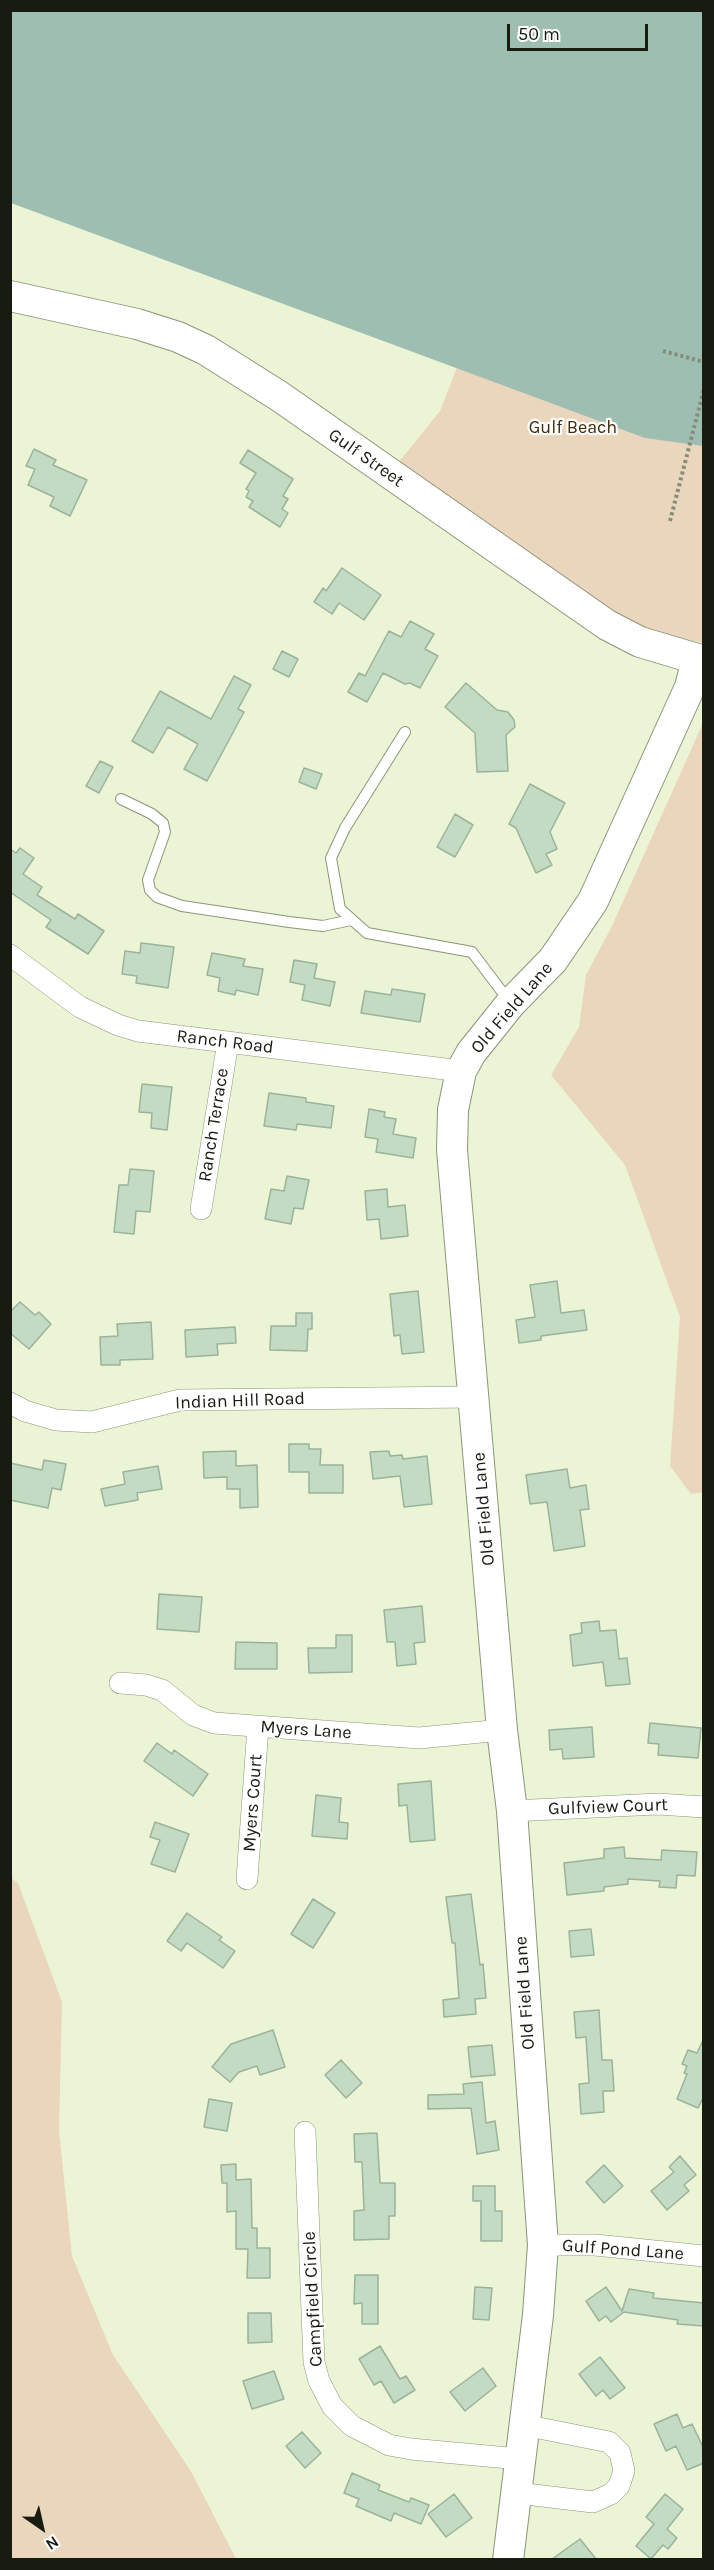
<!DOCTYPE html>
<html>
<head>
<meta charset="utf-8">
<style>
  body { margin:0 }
  #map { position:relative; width:714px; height:2570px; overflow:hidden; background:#ebf5d6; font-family:Karla,sans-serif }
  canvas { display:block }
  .frame { position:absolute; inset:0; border:12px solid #171b10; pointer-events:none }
  .north { position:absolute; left:12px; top:2498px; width:60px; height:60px; -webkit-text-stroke:4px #fff; paint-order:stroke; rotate:146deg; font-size:16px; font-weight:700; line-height:24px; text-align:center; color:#171b10 }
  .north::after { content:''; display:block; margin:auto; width:21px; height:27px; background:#171b10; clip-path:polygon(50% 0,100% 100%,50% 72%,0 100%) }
  .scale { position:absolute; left:507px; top:24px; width:141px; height:27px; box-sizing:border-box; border:3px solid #171b10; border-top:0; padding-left:8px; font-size:18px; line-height:21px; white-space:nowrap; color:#171b10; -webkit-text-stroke:4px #fff; paint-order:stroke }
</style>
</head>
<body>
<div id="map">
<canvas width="714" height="2570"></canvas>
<div class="frame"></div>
<div class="north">N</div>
<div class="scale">50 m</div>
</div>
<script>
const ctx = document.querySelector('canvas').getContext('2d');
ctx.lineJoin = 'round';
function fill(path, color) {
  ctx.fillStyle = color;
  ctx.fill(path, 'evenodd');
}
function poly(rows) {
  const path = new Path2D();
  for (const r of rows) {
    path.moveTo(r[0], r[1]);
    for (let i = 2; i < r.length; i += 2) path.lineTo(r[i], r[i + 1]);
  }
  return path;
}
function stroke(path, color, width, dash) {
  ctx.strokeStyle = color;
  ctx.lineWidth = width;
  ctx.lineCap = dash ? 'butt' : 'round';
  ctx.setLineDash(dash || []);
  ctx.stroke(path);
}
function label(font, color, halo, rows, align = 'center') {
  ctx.font = font + ' Karla,sans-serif';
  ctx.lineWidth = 4.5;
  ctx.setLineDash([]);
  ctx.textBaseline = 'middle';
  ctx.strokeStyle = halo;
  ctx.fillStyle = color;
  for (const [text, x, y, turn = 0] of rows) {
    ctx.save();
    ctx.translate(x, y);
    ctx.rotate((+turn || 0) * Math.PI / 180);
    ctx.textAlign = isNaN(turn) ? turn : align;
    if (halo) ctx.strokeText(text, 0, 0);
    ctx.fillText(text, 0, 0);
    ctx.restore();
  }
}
fill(poly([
  [513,224,703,285,703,643,667,635,624,619,398,463,440,411],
  [703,723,704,1492,691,1494,670,1466,680,1317,625,1165,551,1075,579,1027,586,975,612,926],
  [10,1877,18,1883,62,2002,59,2131,72,2256,113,2355,192,2473,236,2559,11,2559]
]), '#ead6bc');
fill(poly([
  [10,11,703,11,703,446,645,438,11,203]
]), '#9dbeb1');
const building = poly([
  [34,449,56,460,53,465,87,480,70,516,50,506,54,497,28,485,35,469,26,466,34,449],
  [248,450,293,479,283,496,288,499,282,509,288,513,280,527,249,507,253,501,246,497,249,491,246,489,256,473,240,463,248,450],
  [342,568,381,595,364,620,339,603,332,614,314,602,323,588,326,591,342,568],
  [410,621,434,634,425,649,438,656,420,688,410,683,405,684,383,673,367,702,348,692,359,673,365,676,389,631,401,637,410,621],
  [282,651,298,659,289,677,273,669,282,651],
  [234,676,251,685,238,709,244,712,207,781,184,769,198,744,168,727,153,753,132,741,160,691,211,719,234,676],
  [466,683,497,710,508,712,514,720,515,727,506,735,508,771,477,772,475,733,445,707,466,683],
  [100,761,113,767,99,793,86,786,100,761],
  [304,768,322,774,316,789,299,782,304,768],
  [530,784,565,803,550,832,557,849,546,854,552,865,536,873,516,828,509,824,530,784],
  [455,814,473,825,455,857,437,847,455,814],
  [20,848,34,858,23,874,42,887,37,895,75,919,78,914,104,931,88,954,46,927,51,920,10,892,10,849,16,853,20,848],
  [141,943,174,947,168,988,136,983,137,976,122,974,125,951,140,953,141,943],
  [212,953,245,959,243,966,263,969,258,995,236,990,235,995,218,991,220,978,207,975,212,953],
  [294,960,317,964,314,978,335,982,330,1006,302,1000,305,985,290,982,294,960],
  [392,989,425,994,420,1022,361,1013,365,991,391,995,392,989],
  [142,1084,172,1087,167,1130,151,1128,152,1113,139,1112,142,1084],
  [269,1093,306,1098,306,1102,334,1106,331,1128,297,1124,296,1130,264,1126,269,1093],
  [369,1109,385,1112,384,1117,396,1119,393,1134,416,1138,413,1158,376,1152,378,1139,365,1137,369,1109],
  [130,1169,154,1171,150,1212,136,1211,134,1234,114,1232,119,1185,128,1185,130,1169],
  [287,1176,309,1180,303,1209,294,1208,291,1224,265,1219,271,1189,284,1191,287,1176],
  [387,1189,388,1207,405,1205,408,1236,381,1239,379,1219,367,1220,365,1191,387,1189],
  [557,1281,561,1313,584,1310,587,1330,541,1336,541,1340,519,1343,516,1320,535,1317,530,1285,557,1281],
  [418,1291,424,1352,402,1354,400,1335,394,1336,390,1294,418,1291],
  [20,1302,35,1315,39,1312,51,1324,29,1349,10,1333,10,1312,20,1302],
  [296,1313,312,1313,312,1329,308,1329,307,1351,270,1350,271,1326,296,1326,296,1313],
  [151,1322,153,1359,120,1360,120,1365,101,1365,100,1337,118,1336,117,1324,151,1322],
  [235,1327,236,1343,217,1344,218,1355,186,1357,185,1330,235,1327],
  [289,1444,309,1444,309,1449,321,1449,320,1465,343,1465,343,1493,309,1493,309,1472,289,1472,289,1444],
  [236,1451,236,1466,257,1465,258,1507,240,1508,240,1489,227,1489,227,1477,204,1478,203,1452,236,1451],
  [389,1451,390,1456,402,1455,403,1459,427,1456,432,1504,404,1507,400,1476,373,1479,370,1452,389,1451],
  [44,1460,66,1464,61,1490,52,1488,48,1508,10,1500,10,1463,42,1470,44,1460],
  [158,1466,162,1489,137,1493,138,1500,105,1506,101,1489,125,1484,123,1472,158,1466],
  [567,1469,570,1488,586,1485,589,1509,580,1510,585,1546,554,1551,547,1502,530,1504,526,1475,567,1469],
  [159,1594,202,1597,199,1632,157,1629,159,1594],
  [422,1606,425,1642,414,1643,416,1664,397,1666,395,1642,387,1642,384,1610,422,1606],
  [599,1621,600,1631,616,1630,619,1659,627,1658,630,1684,606,1686,603,1662,573,1666,570,1635,582,1633,581,1623,599,1621],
  [336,1635,352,1635,352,1672,309,1673,308,1648,336,1648,336,1635],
  [236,1642,277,1643,277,1669,235,1669,236,1642],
  [650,1723,701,1728,698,1758,658,1755,659,1744,648,1743,650,1723],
  [592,1727,594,1757,563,1759,562,1749,550,1750,549,1730,592,1727],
  [157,1743,172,1754,174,1750,208,1774,193,1796,144,1761,157,1743],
  [431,1781,435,1840,410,1842,407,1805,399,1806,398,1784,431,1781],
  [316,1795,341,1798,339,1822,348,1823,347,1839,312,1836,316,1795],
  [155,1822,189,1834,175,1872,151,1864,160,1840,150,1837,155,1822],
  [624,1847,625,1858,661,1860,662,1850,697,1852,695,1876,677,1875,676,1888,659,1887,660,1881,628,1879,628,1884,604,1887,604,1891,567,1895,564,1863,604,1858,604,1849,624,1847],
  [471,1894,480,1965,483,1964,486,1998,475,1999,476,2014,444,2017,443,2000,459,1998,455,1943,452,1943,446,1897,471,1894],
  [313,1899,335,1913,313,1948,291,1934,313,1899],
  [187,1913,222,1937,219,1940,235,1951,223,1968,187,1943,181,1951,167,1941,187,1913],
  [591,1929,594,1955,571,1957,569,1931,591,1929],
  [599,2010,602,2060,612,2060,614,2091,603,2091,604,2112,581,2114,579,2084,589,2083,586,2037,576,2038,574,2012,599,2010],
  [273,2030,285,2067,260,2075,257,2066,239,2072,230,2082,212,2067,231,2044,273,2030],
  [704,2038,704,2096,698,2108,677,2099,687,2074,684,2073,687,2066,682,2064,688,2050,697,2053,704,2038],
  [492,2045,495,2075,471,2077,468,2047,492,2045],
  [341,2060,362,2083,346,2098,325,2075,341,2060],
  [482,2082,486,2123,495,2121,499,2150,477,2154,471,2108,428,2109,428,2095,464,2094,463,2084,482,2082],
  [209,2099,232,2103,227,2131,204,2127,209,2099],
  [377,2133,380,2183,395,2183,395,2216,389,2216,389,2239,354,2240,354,2211,364,2210,362,2162,355,2162,354,2134,377,2133],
  [680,2156,696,2175,684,2185,689,2191,667,2210,651,2191,674,2172,669,2167,680,2156],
  [236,2164,236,2180,251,2179,252,2228,257,2228,257,2248,270,2248,270,2278,247,2278,248,2249,236,2249,236,2211,227,2212,227,2183,222,2183,221,2165,236,2164],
  [604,2165,623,2186,604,2203,586,2182,604,2165],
  [473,2186,495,2186,495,2211,502,2211,502,2241,481,2241,481,2201,473,2201,473,2186],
  [355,2275,378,2275,378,2324,362,2324,362,2303,354,2304,355,2275],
  [475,2287,492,2288,489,2320,473,2319,475,2287],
  [606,2287,622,2311,629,2289,654,2293,653,2298,704,2303,704,2326,677,2324,678,2320,624,2312,611,2322,606,2316,599,2321,586,2301,606,2287],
  [248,2313,271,2313,272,2342,248,2343,248,2313],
  [380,2346,400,2379,406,2376,415,2390,394,2403,381,2381,374,2385,359,2359,380,2346],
  [600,2357,625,2388,610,2399,603,2390,596,2396,579,2374,600,2357],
  [483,2368,496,2386,465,2411,450,2392,483,2368],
  [274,2371,284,2399,252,2409,243,2381,274,2371],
  [677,2414,683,2428,692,2424,704,2449,704,2463,687,2470,676,2446,666,2451,654,2424,677,2414],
  [302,2432,321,2453,305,2468,286,2446,302,2432],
  [352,2473,380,2485,378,2490,409,2502,411,2498,429,2505,421,2524,394,2513,391,2521,356,2506,359,2499,344,2493,352,2473],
  [454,2494,472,2518,446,2537,428,2514,454,2494],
  [665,2494,683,2509,667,2529,677,2538,668,2549,663,2545,651,2559,636,2546,654,2524,646,2517,665,2494],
  [580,2539,596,2559,552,2559,580,2539]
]);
fill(building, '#c3dbc3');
stroke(building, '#9bb29b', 1.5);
const lane = poly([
  [405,732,345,828,331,858,340,909,367,933,472,952,509,1001],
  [121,799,152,814,163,823,165,832,148,880,150,890,157,897,182,906,289,922,323,926,351,920]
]);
const street = poly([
  [10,955,80,1007,118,1025,138,1031,461,1071],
  [201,1209,228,1042],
  [10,1403,25,1411,56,1420,92,1422,180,1400,475,1397],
  [120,1683,146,1685,162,1690,193,1715,214,1723,419,1738,502,1730],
  [512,1811,658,1804,704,1807],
  [247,1879,258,1727],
  [305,2132,314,2362,319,2381,332,2406,352,2426,389,2445,411,2449,519,2459],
  [543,2245,595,2245,704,2256],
  [517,2493,593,2502,611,2494,619,2486,624,2471,620,2453,609,2442,524,2425]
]);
const secondary = poly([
  [10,296,137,324,178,337,206,350,279,396,607,625,640,642,704,661],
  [508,2560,538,2315,543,2245,512,1811,502,1730,452,1150,453,1110,461,1071,471,1053,511,1003,553,960,593,901,690,687,697,660]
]);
stroke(lane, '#8c9578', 12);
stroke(street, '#8c9578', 22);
stroke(secondary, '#8c9578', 32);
stroke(poly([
  [663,351,704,362],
  [670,521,704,389]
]), '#858c77', 4, [3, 3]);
stroke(lane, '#fff', 10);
stroke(street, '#fff', 21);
stroke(secondary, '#fff', 30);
label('18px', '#3f2a07', '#fff', [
  ["Gulf Beach",573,428]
]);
label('18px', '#171b10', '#fff', [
  ["Gulf Street",366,458,35],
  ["Old Field Lane",512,1008,-49],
  ["Ranch Road",225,1042,7],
  ["Ranch Terrace",214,1125,-81],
  ["Indian Hill Road",240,1401,-2],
  ["Old Field Lane",484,1509,-95],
  ["Myers Lane",306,1730,4],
  ["Myers Court",253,1803,-86],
  ["Gulfview Court",608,1807,-2],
  ["Old Field Lane",525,1993,-94],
  ["Gulf Pond Lane",623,2250,4],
  ["Campfield Circle",313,2299,-93]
]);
</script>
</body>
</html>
